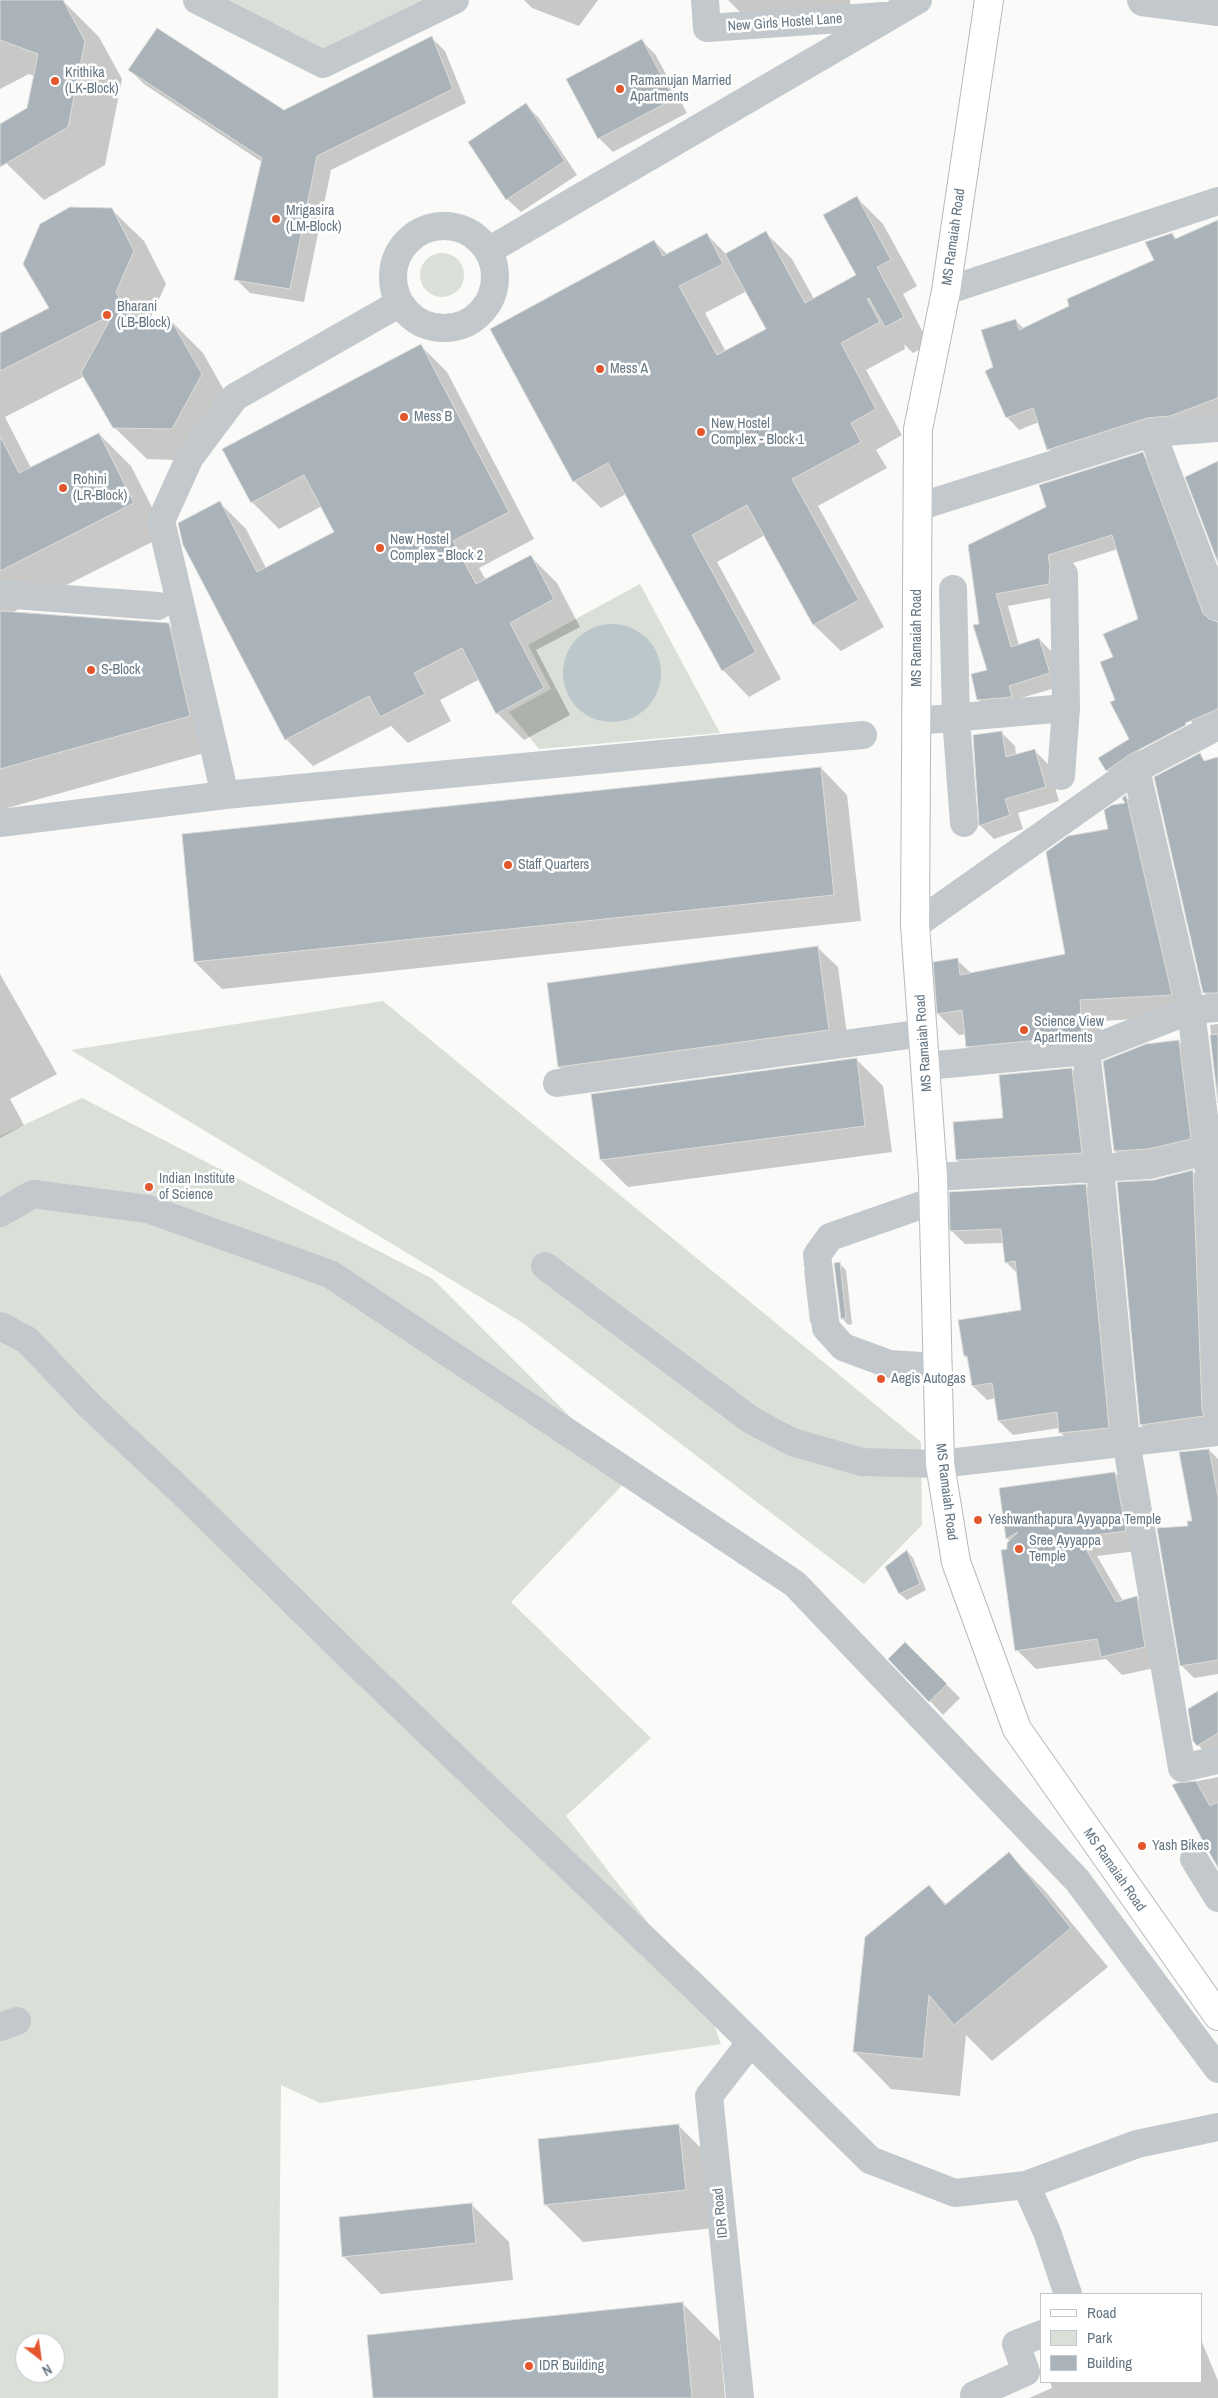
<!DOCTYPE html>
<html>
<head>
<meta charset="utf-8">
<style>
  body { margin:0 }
  #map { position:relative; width:1218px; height:2398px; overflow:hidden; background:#fafaf8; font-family:"Archivo Narrow",sans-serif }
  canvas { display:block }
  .legend { position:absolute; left:1040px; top:2293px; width:162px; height:90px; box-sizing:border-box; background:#fff; border:1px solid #c1c8cd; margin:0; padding:6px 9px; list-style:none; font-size:15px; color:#657683 }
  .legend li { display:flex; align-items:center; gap:10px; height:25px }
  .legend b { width:25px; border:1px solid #c1c8cd }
  .north { position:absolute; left:15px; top:2333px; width:50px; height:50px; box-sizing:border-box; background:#fff; border:1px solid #c1c8cd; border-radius:50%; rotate:150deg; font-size:14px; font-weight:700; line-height:20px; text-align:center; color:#657683 }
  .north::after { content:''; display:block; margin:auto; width:18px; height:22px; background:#e4572e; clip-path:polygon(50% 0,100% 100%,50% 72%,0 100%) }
</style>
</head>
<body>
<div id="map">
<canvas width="1218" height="2398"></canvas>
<ul class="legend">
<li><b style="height:6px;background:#fff"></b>Road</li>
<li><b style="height:14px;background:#dadfd7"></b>Park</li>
<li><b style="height:14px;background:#aab3b9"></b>Building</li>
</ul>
<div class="north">N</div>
</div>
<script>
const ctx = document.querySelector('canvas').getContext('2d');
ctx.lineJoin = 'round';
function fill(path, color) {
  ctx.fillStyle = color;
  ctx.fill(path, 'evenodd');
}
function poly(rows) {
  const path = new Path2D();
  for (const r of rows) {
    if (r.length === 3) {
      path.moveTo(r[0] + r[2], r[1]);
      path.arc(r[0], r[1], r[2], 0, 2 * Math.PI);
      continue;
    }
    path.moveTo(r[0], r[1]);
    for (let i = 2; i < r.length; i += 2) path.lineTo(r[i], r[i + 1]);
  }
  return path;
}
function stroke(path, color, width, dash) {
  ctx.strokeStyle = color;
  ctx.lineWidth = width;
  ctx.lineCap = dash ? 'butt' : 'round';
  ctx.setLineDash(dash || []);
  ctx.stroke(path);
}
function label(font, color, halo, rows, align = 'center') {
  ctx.font = font + ' "Archivo Narrow",sans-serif';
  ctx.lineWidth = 5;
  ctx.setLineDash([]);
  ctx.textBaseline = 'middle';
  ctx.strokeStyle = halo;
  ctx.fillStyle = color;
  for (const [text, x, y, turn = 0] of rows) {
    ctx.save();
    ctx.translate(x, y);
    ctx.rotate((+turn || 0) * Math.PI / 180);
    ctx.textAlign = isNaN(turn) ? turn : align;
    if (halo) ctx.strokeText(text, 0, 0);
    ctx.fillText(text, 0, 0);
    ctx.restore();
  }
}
fill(poly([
  [214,0,440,0,325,58],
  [442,275,22],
  [640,584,720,733,539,749,509,712,551,689,528,645],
  [383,1001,921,1442,922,1525,864,1584,523,1323,71,1050],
  [82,1098,433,1279,630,1477,511,1602,651,1738,566,1816,705,1997,721,2044,320,2103,281,2085,278,2398,0,2398,0,1136],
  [25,2343,55,2343,55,2373,25,2373]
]), '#dadfd7');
fill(poly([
  [612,673,49]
]), '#bbc7cb');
fill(poly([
  [0,0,62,0,99,37,122,79,105,165,44,200,6,163,0,152,0,125,28,109,34,76,29,74,0,89],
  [524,0,598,0,579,26,532,8],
  [728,0,850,0,852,26,758,30],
  [432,38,445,51,466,103,331,170,304,302,250,293,236,279,262,162,144,84,130,70,284,111],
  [641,40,655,54,687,113,613,152,599,138,568,79],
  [525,104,539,118,577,175,521,212,507,199],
  [857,198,883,224,917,286,903,294,929,344,913,353,904,344,905,349,866,370,902,435,876,450,887,468,818,506,884,627,841,651,814,625,765,535,717,562,781,679,749,697,723,670,626,494,601,508,574,481,654,241,668,255,707,235,726,254,766,233,792,259,814,299,858,275],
  [747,291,768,330,726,352,705,313],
  [111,209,144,241,166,284,149,321,171,321,203,353,234,408,205,461,147,459,114,427,85,376,5,417,31,468,99,434,131,466,166,535,11,613,168,624,201,657,222,748,0,810,0,334,51,309],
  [1218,222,1218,415,1061,462,1049,449,1039,422,1019,430,1007,417,995,368,1015,320,1024,329,1071,306,1156,261,1172,234,1177,239],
  [421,346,447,372,534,539,479,568,486,580,531,557,557,583,580,627,536,650,570,715,524,740,497,713,480,679,440,700,451,721,408,743,391,726,313,766,286,739,184,545,219,502,246,529,266,568,336,532,322,506,279,529,252,502],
  [1142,454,1155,466,1215,624,1218,623,1218,727,1120,783,1107,770,1130,740,1116,701,1115,658,1140,619,1118,549,1060,567,1061,596,1008,606,1019,646,1039,639,1052,652,1062,686,1021,698,990,712,978,699,988,671,970,546,1047,508],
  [1191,721,1192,723,1139,751,1139,748],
  [1001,732,1015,746,1016,756,1034,750,1048,764,1059,801,1018,813,1023,829,994,839,980,825],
  [1218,763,1218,1006,1204,993],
  [821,768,847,795,861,921,222,989,195,962],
  [1126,797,1147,818,1192,1016,1100,1021,1103,1056,988,1067,967,1046,966,1034,959,1035,938,1014,957,960,972,974,1066,955,1109,830,1127,803],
  [817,947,838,967,849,1050,579,1087,559,1067,676,968,675,965],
  [0,974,57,1074,10,1099,24,1125,0,1138],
  [1218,1024,1218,1092,1210,1025],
  [1178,1041,1190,1052,1201,1150,1126,1162,1115,1151],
  [856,1059,883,1086,892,1152,628,1187,601,1160],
  [1072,1069,1090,1087,1100,1171,975,1178,957,1160,1004,1120],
  [1193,1172,1205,1183,1214,1422,1153,1437,1141,1425,1154,1181],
  [1085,1185,1099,1200,1123,1441,1074,1446,1060,1432,1059,1428,1013,1435,999,1421,996,1398,987,1400,973,1386,968,1359,965,1356,1022,1311,1018,1274,1006,1262,1004,1243,965,1244,951,1230],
  [839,1263,846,1270,852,1324,848,1325,842,1318],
  [804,1270,808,1275,815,1328,810,1322],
  [1209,1450,1218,1459,1218,1674,1194,1678,1182,1666,1158,1529,1189,1527,1193,1522],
  [1115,1473,1134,1492,1144,1550,1097,1556,1123,1601,1136,1597,1156,1616,1164,1666,1122,1675,1106,1659,1036,1669,1017,1650,1009,1550,1010,1541,1007,1538],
  [907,1551,913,1558,926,1590,907,1600,900,1594,887,1567],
  [905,1643,960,1698,943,1715,930,1701],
  [1218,1692,1218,1760,1212,1761,1194,1740],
  [1218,1777,1218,1866,1173,1786],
  [1009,1854,1046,1892,1108,1967,992,2061,966,2035,960,2096,891,2089,854,2051,929,1887,947,1905],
  [679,2126,716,2163,723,2227,583,2242,545,2204],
  [472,2205,509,2242,513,2280,381,2294,343,2256],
  [682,2303,720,2341,725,2398,374,2398],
  [1202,2342,1218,2381,1218,2398,1029,2398,1052,2388,1050,2382,1202,2382]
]), '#0003');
const building = poly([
  [0,0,63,0,85,41,68,127,0,167,0,124,27,108,38,54,0,40,0,0],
  [157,28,284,110,432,36,453,89,317,156,290,289,234,280,262,158,128,70,157,28],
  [642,39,674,99,598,139,566,79,642,39],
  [526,103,565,161,506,200,468,142,526,103],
  [857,196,891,260,877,267,904,317,885,327,869,298,867,299,880,322,841,343,876,409,851,423,861,442,792,479,859,600,813,625,747,505,692,535,756,652,722,671,608,463,573,482,490,329,654,240,663,256,707,233,723,264,679,286,717,355,766,329,725,254,766,231,805,303,856,275,823,215,857,196],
  [70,207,112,208,134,251,116,292,131,321,171,320,202,374,172,429,113,428,81,373,113,314,0,371,0,333,49,308,23,264,40,224,70,207],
  [1218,220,1218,398,1170,416,1147,418,1047,450,1033,408,1006,418,985,371,993,367,981,330,1016,319,1019,330,1069,306,1067,299,1154,260,1145,242,1172,233,1175,239,1218,220],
  [421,344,509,512,453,541,476,584,531,555,554,599,510,623,544,688,496,714,462,648,414,673,425,694,380,717,369,696,285,740,183,545,178,523,220,501,257,572,334,532,304,475,251,503,222,449,421,344],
  [99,433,134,503,0,571,0,436,19,473,99,433],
  [1143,452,1203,613,1209,619,1218,622,1218,709,1185,723,1186,725,1129,755,1106,771,1098,758,1129,739,1110,702,1115,700,1100,662,1113,657,1103,634,1138,619,1112,535,1048,555,1050,567,1049,584,996,594,1011,647,1039,638,1050,673,1009,686,1012,697,977,700,971,674,987,670,973,625,979,624,968,545,1046,507,1039,485,1143,452],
  [1218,461,1218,563,1185,477,1218,461],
  [0,611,169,623,190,716,0,769,0,611],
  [1002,731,1006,757,1035,749,1046,787,1005,799,1010,815,979,826,973,735,1002,731],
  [1200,753,1204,761,1218,757,1218,993,1203,993,1154,777,1200,753],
  [821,767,834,895,194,962,182,834,821,767],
  [1126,795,1172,995,1080,1000,1082,1036,966,1047,962,1010,937,1014,933,962,958,958,960,975,1065,954,1046,852,1068,836,1108,829,1104,810,1112,805,1125,803,1122,798,1126,795],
  [818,946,829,1030,558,1067,547,983,818,946],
  [1218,1034,1218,1103,1210,1035,1218,1034],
  [1179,1040,1191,1139,1148,1149,1114,1151,1103,1061,1146,1044,1179,1040],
  [857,1058,865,1126,600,1160,591,1094,857,1058],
  [1072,1068,1082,1153,956,1160,953,1122,1003,1118,999,1075,1072,1068],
  [1193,1170,1202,1410,1204,1416,1140,1425,1117,1182,1154,1180,1193,1170],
  [1086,1184,1109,1428,1059,1433,1057,1412,998,1421,992,1383,972,1386,967,1356,964,1356,958,1320,1021,1310,1015,1261,1005,1263,1001,1229,950,1231,949,1192,1086,1184],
  [840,1262,846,1318,841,1319,834,1263,840,1262],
  [1209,1449,1218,1497,1218,1660,1180,1666,1157,1528,1188,1526,1187,1521,1192,1521,1179,1452,1209,1449],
  [1115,1472,1126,1531,1079,1537,1116,1602,1137,1596,1145,1647,1101,1657,1097,1639,1015,1651,1001,1550,1007,1549,1007,1543,1018,1532,1006,1539,999,1488,1115,1472],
  [907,1550,920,1584,899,1594,885,1567,907,1550],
  [905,1642,947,1684,929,1702,888,1659,905,1642],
  [1218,1691,1218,1733,1197,1746,1193,1741,1188,1709,1218,1691],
  [1196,1781,1210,1806,1218,1802,1218,1868,1172,1785,1177,1783,1196,1781],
  [1009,1852,1071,1928,954,2025,929,1995,923,2059,853,2052,865,1937,929,1885,945,1905,1009,1852],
  [679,2124,686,2190,544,2205,538,2139,679,2124],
  [472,2203,476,2243,342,2257,339,2217,472,2203],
  [683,2302,692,2398,373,2398,367,2335,683,2302]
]);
fill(building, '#aab3b9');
stroke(building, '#dcdcda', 1);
const major = poly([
  [989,0,946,291,918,429,915,925,933,1177,940,1464,956,1562,1017,1729,1218,2016]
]);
stroke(major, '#b5babe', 30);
stroke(poly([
  [197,0,323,64,455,0],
  [705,0,707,28,884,16],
  [1141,0,1142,2,1218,12],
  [444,277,51],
  [488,251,918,0],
  [946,291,1218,201],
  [1152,433,1218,428],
  [918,507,1152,433,1218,607],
  [953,589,956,718,964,823],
  [0,594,158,606],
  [916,721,1066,708,1064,574],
  [1136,769,1191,1010,1208,1150,1218,1409],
  [1061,776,1066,708],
  [225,795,161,521,190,457,235,397,400,303],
  [0,823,225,795,863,735],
  [915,925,1136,769,1218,726],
  [1086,1051,1100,1169,1126,1441,1182,1768,1218,1760],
  [926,1066,1086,1051,1191,1010,1218,1008],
  [557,1083,924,1033],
  [933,1177,1150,1165,1218,1148],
  [933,1201,830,1237,817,1255,826,1328,843,1347,889,1364,938,1367],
  [0,1213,33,1194,148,1209,330,1274,795,1584,1077,1880,1218,2069],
  [545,1266,751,1420,792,1442,862,1462,940,1464,1218,1432],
  [0,1326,27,1340,90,1406,184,1494,352,1659,705,1997,870,2160,955,2193,1026,2185,1047,2232,1068,2294],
  [1194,1859,1218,1898],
  [0,2027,17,2021],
  [1026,2185,1137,2144,1218,2127],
  [740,2398,709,2096,751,2042],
  [975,2398,974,2395,1026,2372,1016,2344,1042,2334]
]), '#c3c8cc', 28);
stroke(major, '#fff', 28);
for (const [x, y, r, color] of [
  [55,81,5,"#e4572e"],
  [620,89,5,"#e4572e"],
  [276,219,5,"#e4572e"],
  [107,315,5,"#e4572e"],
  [600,369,5,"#e4572e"],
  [404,417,5,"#e4572e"],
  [701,432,5,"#e4572e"],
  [63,488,5,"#e4572e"],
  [380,548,5,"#e4572e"],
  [91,670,5,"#e4572e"],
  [508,865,5,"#e4572e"],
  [1024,1030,5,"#e4572e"],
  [149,1187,5,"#e4572e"],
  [881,1379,5,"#e4572e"],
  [978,1520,5,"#e4572e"],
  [1019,1549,5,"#e4572e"],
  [1142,1846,5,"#e4572e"],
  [529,2366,5,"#e4572e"]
]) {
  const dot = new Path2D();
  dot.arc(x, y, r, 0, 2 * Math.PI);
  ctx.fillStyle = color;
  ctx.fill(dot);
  stroke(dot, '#fff', 2);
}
label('14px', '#657683', '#fff', [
  ["New Girls Hostel Lane",785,23,-4],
  ["MS Ramaiah Road",954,237,-82],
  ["MS Ramaiah Road",917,638,-90],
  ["MS Ramaiah Road",924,1043,-94],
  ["MS Ramaiah Road",946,1492,83],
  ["MS Ramaiah Road",1114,1870,55],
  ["IDR Road",721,2213,-96]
]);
label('14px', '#657683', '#fff', [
  ["Krithika",65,73],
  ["(LK-Block)",65,89],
  ["Ramanujan Married",630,81],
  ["Apartments",630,97],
  ["Mrigasira",286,211],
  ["(LM-Block)",286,227],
  ["Bharani",117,307],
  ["(LB-Block)",117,323],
  ["Mess A",610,369],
  ["Mess B",414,417],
  ["New Hostel",711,424],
  ["Complex - Block 1",711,440],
  ["Rohini",73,480],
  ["(LR-Block)",73,496],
  ["New Hostel",390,540],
  ["Complex - Block 2",390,556],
  ["S-Block",101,670],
  ["Staff Quarters",518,865],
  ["Science View",1034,1022],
  ["Apartments",1034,1038],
  ["Indian Institute",159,1179],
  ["of Science",159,1195],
  ["Aegis Autogas",891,1379],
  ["Yeshwanthapura Ayyappa Temple",988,1520],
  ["Sree Ayyappa",1029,1541],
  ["Temple",1029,1557],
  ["Yash Bikes",1152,1846],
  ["IDR Building",539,2366]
], 'left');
</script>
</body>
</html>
